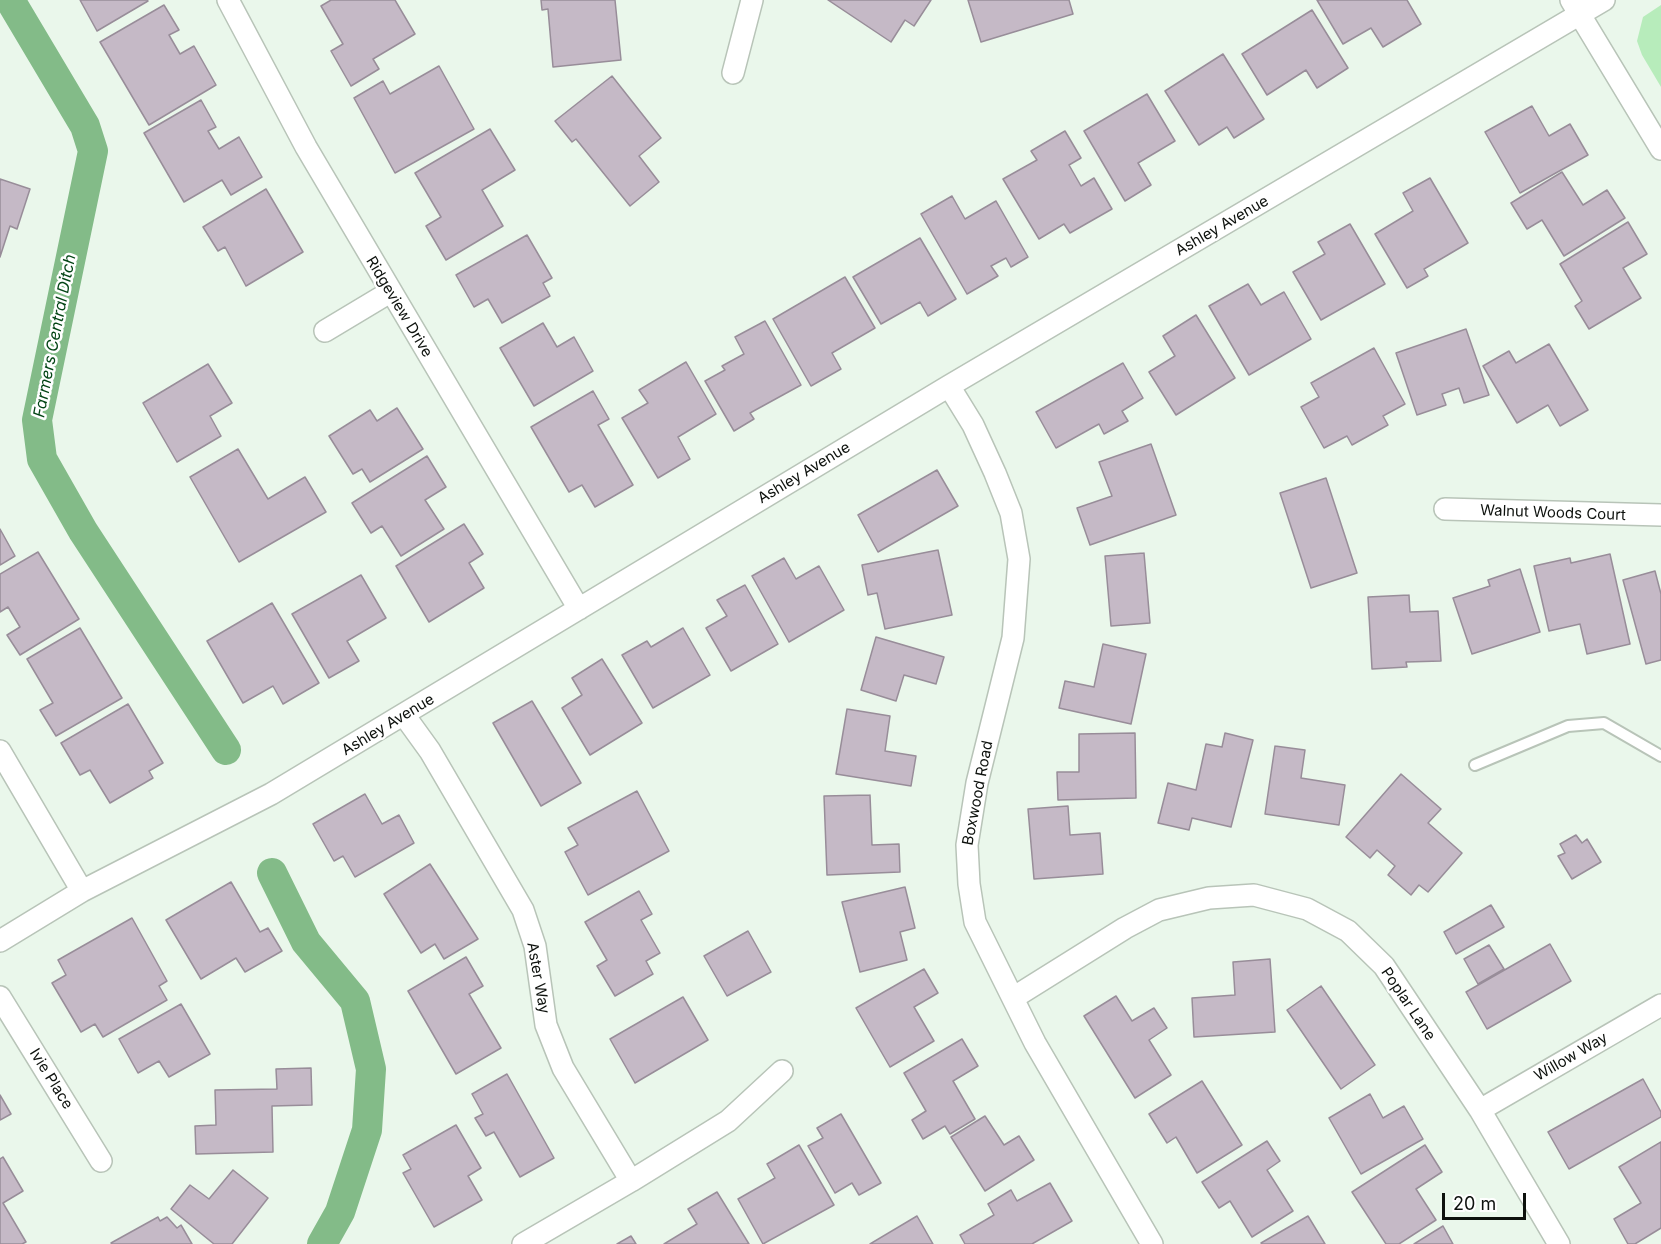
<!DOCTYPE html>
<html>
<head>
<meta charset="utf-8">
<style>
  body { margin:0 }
  #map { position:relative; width:1661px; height:1244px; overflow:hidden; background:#eaf7eb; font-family:Inter,sans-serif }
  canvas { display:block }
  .scale { position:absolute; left:1442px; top:1193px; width:84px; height:27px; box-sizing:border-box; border:3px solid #0d110d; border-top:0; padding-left:8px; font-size:18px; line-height:21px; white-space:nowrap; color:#0d110d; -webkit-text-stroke:4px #fff; paint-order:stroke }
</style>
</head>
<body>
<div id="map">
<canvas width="1661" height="1244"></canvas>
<div class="scale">20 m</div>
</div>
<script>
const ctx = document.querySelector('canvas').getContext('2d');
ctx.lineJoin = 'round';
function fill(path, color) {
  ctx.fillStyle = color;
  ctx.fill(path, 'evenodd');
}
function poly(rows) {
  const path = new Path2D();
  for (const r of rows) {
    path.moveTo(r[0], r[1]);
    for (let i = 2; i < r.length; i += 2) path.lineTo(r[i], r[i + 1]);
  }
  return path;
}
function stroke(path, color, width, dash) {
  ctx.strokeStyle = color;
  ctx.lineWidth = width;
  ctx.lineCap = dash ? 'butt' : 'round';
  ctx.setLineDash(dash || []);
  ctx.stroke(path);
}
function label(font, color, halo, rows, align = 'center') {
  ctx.font = font + ' Inter,sans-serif';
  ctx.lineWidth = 5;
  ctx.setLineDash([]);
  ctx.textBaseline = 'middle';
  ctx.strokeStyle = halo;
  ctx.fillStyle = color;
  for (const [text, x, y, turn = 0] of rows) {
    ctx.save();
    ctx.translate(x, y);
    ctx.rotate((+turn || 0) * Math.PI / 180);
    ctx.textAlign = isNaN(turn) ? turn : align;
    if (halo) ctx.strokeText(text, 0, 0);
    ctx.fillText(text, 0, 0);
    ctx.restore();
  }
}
fill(poly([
  [1661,5,1661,87,1642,55,1637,41,1643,17]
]), '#b7ecbb');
stroke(poly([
  [10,0,85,126,93,151,37,420,42,459,83,531,226,750],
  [272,873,306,942,355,1001,371,1069,367,1130,340,1212,322,1244]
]), '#83bb88', 30);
const building = poly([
  [80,0,147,0,148,1,97,31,80,0],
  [331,0,395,0,415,34,373,59,379,69,351,86,331,51,343,44,321,6,331,0],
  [541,0,615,0,621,60,553,67,548,9,542,10,541,0],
  [828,0,931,0,914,26,905,20,891,42,828,0],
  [968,0,1069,0,1073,14,981,42,968,0],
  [1317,0,1407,0,1421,24,1383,47,1371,28,1343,44,1317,0],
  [164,5,179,30,169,35,180,54,194,46,216,85,149,125,100,42,164,5],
  [1312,10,1348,68,1317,88,1306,70,1267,95,1242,54,1312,10],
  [1223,54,1264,119,1234,138,1227,127,1199,145,1165,91,1223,54],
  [439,66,474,129,395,173,354,98,383,81,390,94,439,66],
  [612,76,661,138,639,156,659,182,630,206,576,139,572,142,555,121,612,76],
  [1147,94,1175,141,1138,163,1151,185,1125,201,1084,131,1147,94],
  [201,100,216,127,208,131,219,149,239,137,262,177,231,195,222,180,184,202,144,133,201,100],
  [1532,106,1549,136,1570,124,1588,155,1520,193,1485,132,1532,106],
  [490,129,515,170,482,190,503,226,446,260,426,226,441,217,415,173,490,129],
  [1065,131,1081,158,1069,165,1081,186,1094,178,1112,209,1070,233,1064,224,1039,239,1003,179,1037,160,1031,151,1065,131],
  [1562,172,1583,205,1607,190,1625,218,1564,256,1542,220,1527,229,1511,203,1562,172],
  [1430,178,1468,243,1424,269,1428,276,1407,288,1375,234,1413,211,1403,193,1430,178],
  [0,179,30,189,17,229,10,226,0,257,0,179],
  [266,189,303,252,246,286,225,247,218,251,203,227,266,189],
  [952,196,965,219,996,201,1028,257,1011,267,1006,258,991,266,998,276,967,294,921,214,952,196],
  [1628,222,1647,254,1623,268,1641,298,1589,329,1575,306,1582,301,1560,264,1628,222],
  [1350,224,1385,284,1321,320,1293,272,1325,254,1318,242,1350,224],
  [527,235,552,278,543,283,550,296,502,323,488,299,474,307,456,275,527,235],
  [920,238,956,299,928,316,920,302,881,324,853,277,920,238],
  [845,277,875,328,832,353,841,369,811,386,773,319,845,277],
  [1248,284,1261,305,1284,292,1311,339,1249,375,1209,306,1248,284],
  [1196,315,1235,378,1176,415,1149,372,1175,356,1163,336,1196,315],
  [765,321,801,385,750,413,754,419,734,431,705,381,725,370,722,366,744,354,735,337,765,321],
  [543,323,557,347,574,337,593,371,534,406,500,348,543,323],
  [1466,329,1489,395,1464,403,1459,388,1442,394,1446,405,1417,415,1396,353,1466,329],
  [1549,344,1588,410,1560,426,1548,405,1517,423,1483,366,1509,351,1516,363,1549,344],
  [1374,348,1405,404,1383,416,1388,425,1352,445,1347,436,1324,448,1301,407,1319,397,1311,383,1374,348],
  [686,362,716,414,678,437,690,459,658,478,622,418,648,403,639,390,686,362],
  [1123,363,1143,398,1122,411,1128,421,1104,434,1099,424,1056,448,1036,412,1123,363],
  [208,364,232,403,210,416,221,436,177,462,143,403,208,364],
  [593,391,609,419,598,425,633,485,595,507,582,485,569,492,531,427,593,391],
  [397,408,423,449,370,482,362,469,353,474,329,436,370,410,377,421,397,408],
  [1151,444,1176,515,1090,545,1077,508,1112,496,1099,462,1151,444],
  [238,449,268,499,305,477,326,512,239,562,190,477,238,449],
  [427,456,446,487,425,500,444,529,401,556,382,526,371,533,352,503,427,456],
  [937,470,958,506,878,552,858,515,937,470],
  [1326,478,1357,573,1311,588,1280,493,1326,478],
  [464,524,483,554,469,563,484,588,429,622,396,566,464,524],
  [0,529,15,556,0,565,0,529],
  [938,550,952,615,885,629,877,593,868,595,862,565,938,550],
  [38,552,79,619,20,655,7,635,20,627,8,607,0,612,0,574,38,552],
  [1144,553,1150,623,1111,626,1105,556,1144,553],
  [1610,554,1630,644,1587,654,1580,624,1549,631,1534,566,1570,558,1571,563,1610,554],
  [784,558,796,579,819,566,844,610,789,642,752,576,784,558],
  [1520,569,1540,632,1472,654,1453,598,1490,586,1488,580,1520,569],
  [1655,571,1661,594,1661,660,1646,664,1623,580,1655,571],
  [361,575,386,618,347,641,359,661,329,678,292,614,361,575],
  [745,585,778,644,731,671,706,628,727,616,717,600,745,585],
  [1409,595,1410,612,1438,611,1441,661,1406,662,1407,667,1372,669,1368,597,1409,595],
  [272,603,319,683,283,704,273,686,243,703,207,641,272,603],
  [80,628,122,698,56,736,40,710,53,703,27,659,80,628],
  [683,628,710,675,653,708,622,655,647,641,651,647,683,628],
  [876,637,944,657,936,684,904,675,896,701,861,690,876,637],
  [1103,644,1146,654,1131,724,1059,708,1065,681,1094,687,1103,644],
  [602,659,642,723,590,755,562,708,582,695,572,678,602,659],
  [532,701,581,783,541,806,493,723,532,701],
  [128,704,163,763,149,771,153,778,110,803,90,770,80,775,61,743,128,704],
  [847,709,890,716,885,751,916,756,911,786,836,774,847,709],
  [1135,733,1136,798,1058,800,1057,772,1079,772,1079,734,1135,733],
  [1225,733,1253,740,1231,827,1192,818,1189,830,1158,823,1168,783,1196,790,1206,744,1222,747,1225,733],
  [1275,746,1305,750,1301,778,1345,785,1339,825,1265,814,1275,746],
  [1401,774,1441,809,1428,823,1462,853,1428,892,1419,885,1411,895,1388,875,1395,866,1377,850,1370,858,1346,837,1401,774],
  [637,791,669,851,588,895,565,852,578,845,568,828,637,791],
  [365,794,382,824,399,815,414,843,355,877,343,856,334,861,313,824,365,794],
  [870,795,872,845,899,844,900,872,827,875,824,796,870,795],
  [1068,806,1070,835,1100,833,1103,874,1034,879,1028,809,1068,806],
  [1576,835,1582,843,1587,839,1601,862,1572,879,1558,856,1565,853,1560,844,1576,835],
  [430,864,478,939,444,959,435,944,421,953,384,894,430,864],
  [231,882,260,932,268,928,282,951,245,972,236,958,201,979,166,920,231,882],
  [905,887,915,928,900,932,907,960,860,972,842,902,905,887],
  [639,891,652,914,641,920,660,953,646,961,653,974,615,996,597,966,607,960,585,922,639,891],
  [1491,905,1504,927,1456,954,1444,932,1491,905],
  [132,918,167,981,159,986,167,1000,103,1037,95,1024,81,1032,52,983,66,975,58,960,132,918],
  [748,931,771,972,727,996,704,956,748,931],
  [1550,944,1571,981,1487,1029,1466,992,1550,944],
  [1489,945,1504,969,1478,984,1464,959,1489,945],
  [466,957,483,986,469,994,501,1048,456,1074,408,991,466,957],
  [1270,959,1275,1032,1194,1037,1192,998,1235,995,1233,962,1270,959],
  [924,969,938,993,914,1007,934,1041,890,1067,856,1008,924,969],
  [1321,986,1375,1065,1341,1089,1287,1010,1321,986],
  [1116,996,1132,1021,1154,1008,1167,1028,1149,1040,1171,1075,1135,1098,1084,1016,1116,996],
  [683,997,708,1040,635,1083,610,1039,683,997],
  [181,1004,210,1054,169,1077,159,1061,138,1073,119,1039,181,1004],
  [962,1039,978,1066,953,1081,975,1119,950,1134,945,1126,923,1139,912,1120,926,1111,904,1073,962,1039],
  [311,1068,312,1105,272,1106,273,1152,196,1154,195,1126,216,1125,215,1090,277,1089,276,1069,311,1068],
  [507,1074,554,1158,520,1177,494,1132,486,1136,475,1118,483,1114,472,1094,507,1074],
  [1643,1079,1661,1112,1661,1117,1569,1169,1548,1132,1643,1079],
  [1202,1081,1242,1145,1197,1173,1176,1137,1167,1143,1149,1114,1202,1081],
  [1370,1094,1383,1118,1404,1106,1423,1139,1361,1174,1329,1118,1370,1094],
  [0,1095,11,1114,0,1120,0,1095],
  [841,1114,881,1183,859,1195,852,1183,835,1193,808,1146,823,1138,817,1128,841,1114],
  [985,1116,1004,1145,1019,1136,1034,1160,985,1191,951,1137,985,1116],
  [456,1125,481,1168,468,1176,482,1200,434,1227,403,1173,411,1169,403,1155,456,1125],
  [1267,1141,1280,1161,1267,1170,1293,1211,1252,1237,1230,1201,1219,1208,1202,1182,1267,1141],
  [1661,1142,1661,1228,1635,1244,1628,1244,1614,1219,1641,1203,1619,1167,1661,1142],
  [799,1145,834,1205,763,1244,738,1199,775,1178,767,1164,799,1145],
  [1425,1145,1442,1172,1416,1189,1436,1220,1399,1244,1386,1244,1352,1192,1425,1145],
  [3,1157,23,1191,3,1203,26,1242,22,1244,0,1244,0,1159,3,1157],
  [233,1170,268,1198,232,1244,214,1244,171,1209,190,1185,209,1199,233,1170],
  [1050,1183,1072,1221,1032,1244,965,1244,960,1235,994,1215,988,1204,1011,1190,1017,1201,1050,1183],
  [717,1192,749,1244,664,1244,697,1224,688,1209,717,1192],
  [917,1216,933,1244,870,1244,917,1216],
  [1308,1216,1325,1244,1262,1244,1261,1243,1308,1216],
  [158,1217,160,1221,167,1217,177,1228,181,1225,192,1244,112,1244,111,1243,158,1217],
  [1443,1226,1453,1244,1414,1244,1443,1226],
  [631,1236,636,1244,617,1244,631,1236]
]);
fill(building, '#c5b9c6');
stroke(building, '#988d99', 1.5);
const lane = poly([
  [1475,765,1568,726,1604,723,1661,756]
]);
const street = poly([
  [228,0,306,147,579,609],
  [1571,0,1661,149],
  [733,73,752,0],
  [325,331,390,292],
  [949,386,973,425,995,473,1011,513,1019,559,1013,638,977,783,967,845,969,884,975,922,1035,1043,1152,1244],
  [1445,509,1661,515],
  [404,715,430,751,523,910,535,946,546,1025,563,1068,631,1181],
  [0,751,82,891],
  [0,941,82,891,271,794,949,386,1604,0],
  [0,997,101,1161],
  [1013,998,1125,928,1159,910,1209,898,1254,895,1307,909,1348,931,1384,966,1480,1110,1559,1244],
  [1480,1110,1661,1005],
  [523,1244,631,1181,728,1121,782,1071]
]);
stroke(lane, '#b8c4b8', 14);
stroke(street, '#b8c4b8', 24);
stroke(lane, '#fff', 10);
stroke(street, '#fff', 21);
label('15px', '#0d110d', '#fff', [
  ["Ashley Avenue",1222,226,-30],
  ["Ridgeview Drive",399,307,59],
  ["Ashley Avenue",804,473,-31],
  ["Walnut Woods Court",1553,513,2],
  ["Ashley Avenue",388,725,-31],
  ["Boxwood Road",978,793,-79],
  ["Aster Way",538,978,80],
  ["Poplar Lane",1408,1004,56],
  ["Willow Way",1571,1057,-30],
  ["Ivie Place",51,1079,58]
]);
label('italic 16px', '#034515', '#fff', [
  ["Farmers Central Ditch",55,336,-79]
]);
</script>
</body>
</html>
